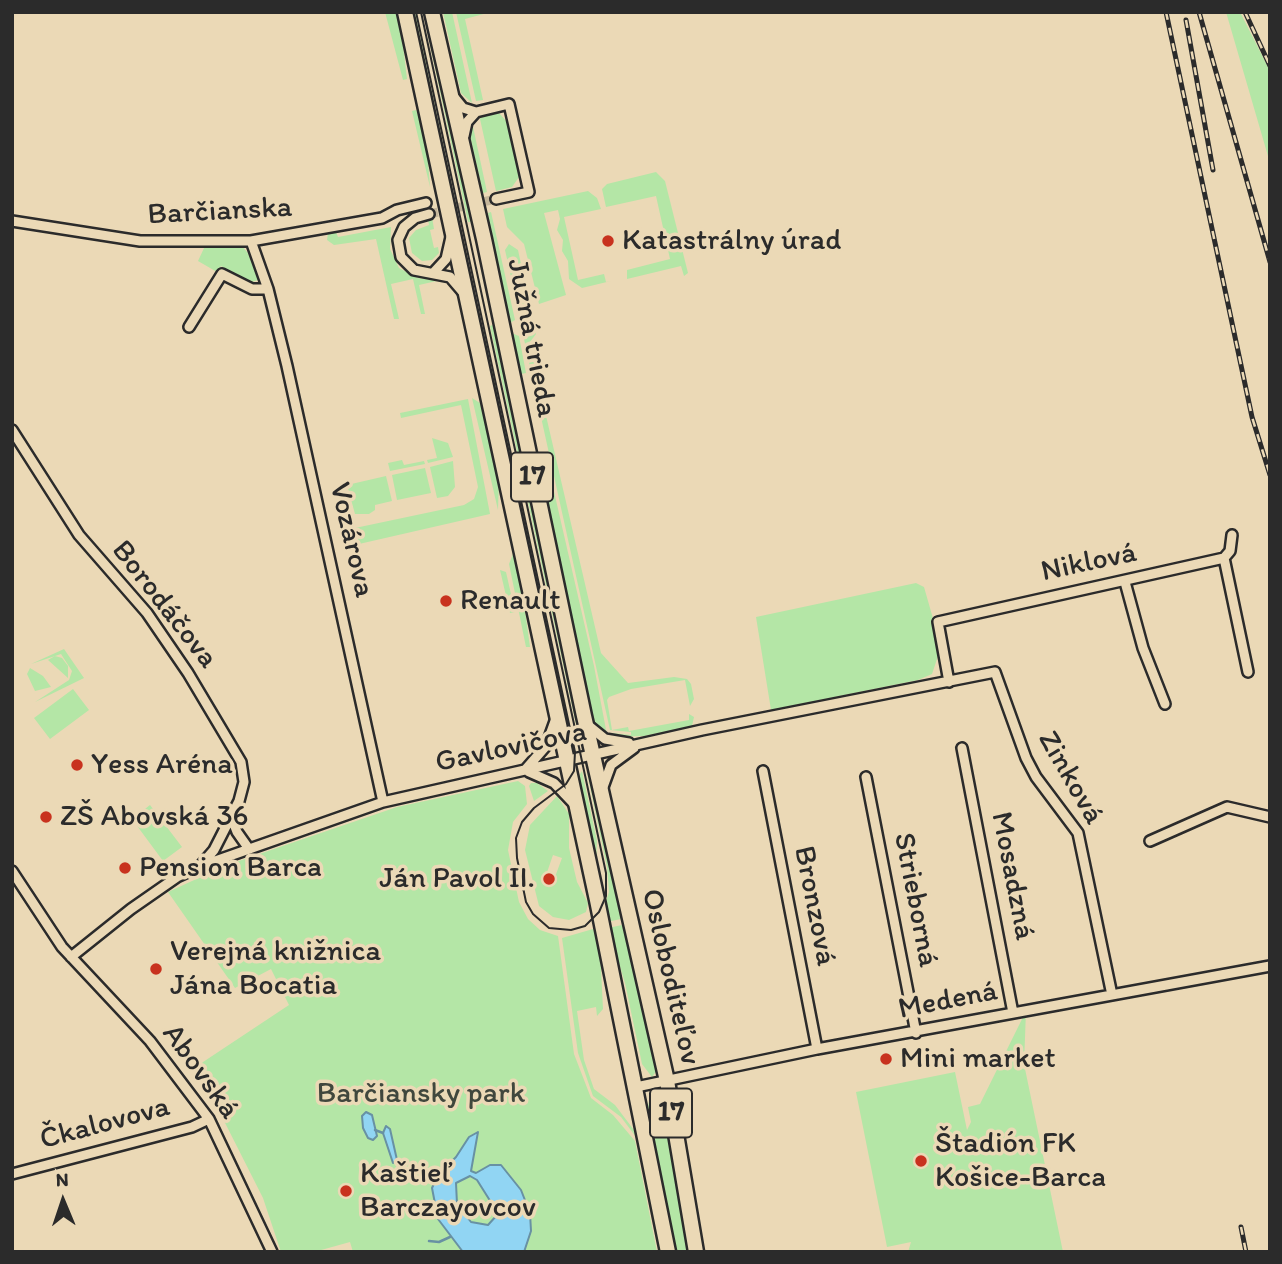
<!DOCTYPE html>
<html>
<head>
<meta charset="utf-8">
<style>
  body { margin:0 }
  #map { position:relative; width:1282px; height:1264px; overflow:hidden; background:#ebd9b6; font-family:Itim,sans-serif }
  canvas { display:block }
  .frame { position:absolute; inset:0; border:14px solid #2b2b2b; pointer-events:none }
  .north { position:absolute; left:28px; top:1166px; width:70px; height:70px; -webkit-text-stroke:5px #ebd9b6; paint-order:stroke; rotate:358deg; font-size:19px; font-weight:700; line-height:28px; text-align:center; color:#2b2b2b }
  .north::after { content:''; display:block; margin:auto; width:24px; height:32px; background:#2b2b2b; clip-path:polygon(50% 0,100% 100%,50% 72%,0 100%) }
</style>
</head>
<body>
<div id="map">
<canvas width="1282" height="1264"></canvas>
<div class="frame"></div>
<div class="north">N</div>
</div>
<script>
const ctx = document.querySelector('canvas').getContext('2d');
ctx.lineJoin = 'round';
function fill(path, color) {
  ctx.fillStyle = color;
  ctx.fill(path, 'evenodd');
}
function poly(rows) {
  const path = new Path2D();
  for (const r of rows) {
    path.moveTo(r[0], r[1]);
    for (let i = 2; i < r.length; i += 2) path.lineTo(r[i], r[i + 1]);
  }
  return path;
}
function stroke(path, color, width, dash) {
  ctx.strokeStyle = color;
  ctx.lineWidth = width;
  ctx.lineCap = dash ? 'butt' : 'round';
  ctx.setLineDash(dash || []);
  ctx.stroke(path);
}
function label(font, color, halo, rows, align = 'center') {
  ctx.font = font + ' Itim,sans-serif';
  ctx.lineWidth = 7;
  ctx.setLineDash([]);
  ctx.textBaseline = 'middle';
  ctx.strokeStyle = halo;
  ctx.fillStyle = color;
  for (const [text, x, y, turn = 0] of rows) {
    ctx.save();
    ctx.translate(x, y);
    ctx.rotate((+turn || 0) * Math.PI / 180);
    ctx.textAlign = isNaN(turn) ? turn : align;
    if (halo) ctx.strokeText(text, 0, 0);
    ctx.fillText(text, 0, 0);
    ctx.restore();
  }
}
fill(poly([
  [385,12,399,12,407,79,403,80],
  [411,12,415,12,460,224,456,226,478,328,483,327,571,739,565,726,455,226],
  [423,12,426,12,474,221,581,730,579,738,490,326,495,324,478,242,472,222,468,222],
  [443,12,452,12,472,103,461,93],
  [456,12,491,12,465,19,483,100,476,101],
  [1226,12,1240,12,1270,71,1270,163],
  [416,110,426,135,430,187,412,111],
  [499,113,508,123,519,177,512,187,496,191,480,119,482,115],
  [472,122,487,192,483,193,470,136],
  [656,172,665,181,688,273,684,276,681,266,627,279,627,270,670,259,656,196,606,207,602,189,607,184],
  [588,191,597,198,601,209,564,217,578,280,604,274,606,282,611,281,582,288,569,279,568,261,562,251,563,240,557,230,560,219,558,210,544,213,566,295,539,304,524,244,507,227,503,209],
  [491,212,515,320,508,324,492,252,488,213],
  [432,217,434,229,430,230,434,248,438,247,439,253,432,260,422,261,412,253,409,238,416,230,429,225,428,219],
  [391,227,390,249,399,268,418,278,441,280,419,285,425,314,421,314,413,279,391,284,399,319,394,319,376,239,334,245,327,240,328,233,336,232,338,237],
  [509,244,518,250,531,310,520,317,505,250],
  [241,245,248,253,258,280,249,283,221,266,217,272,198,261,205,246],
  [532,313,536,334,530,342,541,395,536,396,520,320],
  [509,332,519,336,526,373,516,375],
  [472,398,480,403,488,424,499,479,498,510],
  [468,399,490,514,359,544,355,528,464,505,474,499,478,487,461,405,401,418,400,413],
  [544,407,601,653,628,683,674,677,687,679,691,684,694,699,690,706,685,680,631,689,609,697,607,700,612,730,628,727,629,731,689,720,689,714,694,717,692,726,644,736,611,737,610,733,631,735,631,732,610,730,539,408],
  [432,438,448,443,453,457,428,463,427,460,437,458],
  [402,460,404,465,424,461,425,464,390,471,388,463],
  [453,461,455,487,448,496,437,498,430,467],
  [425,468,431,493,397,500,392,475],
  [550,474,594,666,607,735,591,718,538,476],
  [386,476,392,501,375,505,375,510,369,514,355,514,347,485],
  [506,508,521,582,530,647,526,647,509,564,513,554],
  [500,570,506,572,515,612,510,613],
  [916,583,924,587,934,622,938,656,932,674,918,680,771,710,756,617],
  [64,649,84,678,35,702,69,680,72,671,61,654,31,664],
  [55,656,62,658,68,666,68,678,48,660],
  [30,668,43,676,51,687,35,691,27,674],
  [73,689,89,710,50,739,34,718],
  [582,771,597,841,596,869,577,779],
  [587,772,591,780,621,919,607,922,604,907,609,892,607,867],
  [518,781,525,786,527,804,513,822,508,850,519,902,528,919,540,930,558,936,574,1054,591,1098,613,1115,635,1141,657,1252,353,1252,350,1242,314,1252,281,1252,263,1198,217,1107,195,1077,194,1068,289,1005,271,969,235,988,168,892,227,865,397,807],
  [531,783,537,783,548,791,534,801,529,786],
  [557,796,569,814,569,848,577,882,588,903,586,912,569,920,553,917,539,906,525,850,530,825],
  [553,855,562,858,552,885,544,881],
  [150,805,182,847,163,861,132,819],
  [622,925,639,979,658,1069,652,1077,642,1064,625,983,608,928],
  [593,929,600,949,603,1009,597,1016,596,1007,577,1011,584,1060,594,1089,615,1105,640,1138,639,1141,621,1117,593,1096,578,1053,562,938],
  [1026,1011,1024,1064,1063,1252,908,1252,911,1242,887,1247,856,1092,955,1072,967,1130,971,1122,968,1107,980,1104],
  [658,1087,663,1095,690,1252,676,1252,647,1112,650,1096]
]), '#b4e6a6');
const water = poly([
  [366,1112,372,1115,377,1136,373,1140,368,1138,363,1128,362,1116,366,1112],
  [386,1126,390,1129,397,1160,393,1163,383,1133,386,1126],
  [478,1132,471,1171,476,1173,490,1165,501,1165,521,1190,530,1213,531,1231,524,1252,463,1252,438,1219,432,1188,438,1175,456,1157,469,1137,478,1132],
  [470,1176,477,1180,494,1207,497,1215,488,1225,471,1222,457,1204,456,1183,470,1176]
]);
fill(water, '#91d5f3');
stroke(water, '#6891a3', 2);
stroke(poly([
  [375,1130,383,1133],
  [417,1210,433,1204],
  [429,1241,439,1242,450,1237]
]), '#6891a3', 2.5);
stroke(poly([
  [429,214,496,199]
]), '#c5b69a', 9, [9, 4.5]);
const minor = poly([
  [454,97,463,108,476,112,509,104,529,192,496,199],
  [464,136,467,122,476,112],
  [429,214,415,218,404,227,398,240,401,257,414,270,450,277,462,291],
  [12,221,140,241,251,241,382,218,397,210,426,203],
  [251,241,268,289,287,366,383,802],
  [434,272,446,259,451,237],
  [189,327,222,274,252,289,268,289],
  [12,430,79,535,147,613,188,673,241,762,244,782,239,801,214,850,201,865],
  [1224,558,1248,672],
  [1125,582,1143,648,1165,704],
  [949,682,938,622,1224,558,1230,551,1232,535],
  [589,726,605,739,629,743],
  [962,748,1013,1013],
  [525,770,546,746,555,721],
  [763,771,817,1049],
  [529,772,554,783,574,804],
  [866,777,916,1033],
  [603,787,611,765,634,748],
  [232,819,237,832,249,849],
  [1150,841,1227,807,1270,817],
  [12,871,62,947,150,1041,209,1119,272,1252],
  [71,957,131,909,177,877,201,866,383,802,702,730,995,672,1026,758,1036,777,1078,833,1112,995],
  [636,1087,817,1049,1270,966],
  [12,1174,192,1127,209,1119]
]);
const primary = poly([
  [405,12,597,900,668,1252],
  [432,12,484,239,584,716,667,1081,696,1252]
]);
stroke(minor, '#2b2b2b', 14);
stroke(primary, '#2b2b2b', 19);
stroke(minor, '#ebd9b6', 9);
stroke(primary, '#ebd9b6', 14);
stroke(poly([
  [416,12,575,752,574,771,566,784,534,808,522,822,516,838,517,858,526,902,533,914,549,928,571,930,585,926,599,912,606,896,606,873,421,12]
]), '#2b2b2b', 2);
const rail = poly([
  [1166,12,1252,417,1270,475],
  [1199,12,1270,262],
  [1245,12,1270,66],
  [1186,20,1213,170],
  [1241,1227,1246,1252]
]);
stroke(rail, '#2b2b2b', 5);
stroke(rail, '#ebd9b6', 2.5, [8]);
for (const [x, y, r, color] of [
  [608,241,7,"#c8321e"],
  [446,601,7,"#c8321e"],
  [77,765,7,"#c8321e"],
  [46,817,7,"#c8321e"],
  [125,868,7,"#c8321e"],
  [549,879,7,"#c8321e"],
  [156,969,7,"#c8321e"],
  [886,1059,7,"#c8321e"],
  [921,1161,7,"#c8321e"],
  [346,1191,7,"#c8321e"]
]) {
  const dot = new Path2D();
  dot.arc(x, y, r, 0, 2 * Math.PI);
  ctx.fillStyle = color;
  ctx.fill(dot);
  stroke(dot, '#ebd9b6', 2.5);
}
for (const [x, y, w] of [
  [532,477,42],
  [671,1113,42]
]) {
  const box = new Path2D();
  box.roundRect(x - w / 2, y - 24.5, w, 49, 5);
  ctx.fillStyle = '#ebd9b6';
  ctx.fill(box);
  stroke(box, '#2b2b2b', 2);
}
label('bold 28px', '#2b2b2b', null, [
  ["17",532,477],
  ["17",671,1113]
]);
label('30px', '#2b2b2b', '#ebd9b6', [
  ["Barčianska",220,212,-3],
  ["Južná trieda",531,338,79],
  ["Vozárova",351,540,77],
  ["Niklová",1089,563,-12],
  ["Borodáčova",164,605,52],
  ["Gavlovičova",511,748,-12],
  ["Zinková",1070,778,60],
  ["Mosadzná",1012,876,79],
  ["Strieborná",915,900,79],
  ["Bronzová",814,906,79],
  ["Osloboditeľov",670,977,77],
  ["Medená",948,1001,-11],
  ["Abovská",200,1072,54],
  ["Čkalovova",105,1124,-15]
]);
label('30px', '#2b2b2b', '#ebd9b6', [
  ["Katastrálny úrad",622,241],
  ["Renault",460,601],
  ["Yess Aréna",91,765],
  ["ZŠ Abovská 36",60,817],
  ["Pension Barca",139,868],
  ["Ján Pavol II.",535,879,"right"],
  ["Verejná knižnica",170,952],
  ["Jána Bocatia",170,986],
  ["Mini market",900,1059],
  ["Štadión FK",935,1144],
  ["Košice-Barca",935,1178],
  ["Kaštieľ",360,1174],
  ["Barczayovcov",360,1208]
], 'left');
label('30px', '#40473d', '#ebd9b6', [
  ["Barčiansky park",421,1094]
]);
</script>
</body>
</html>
